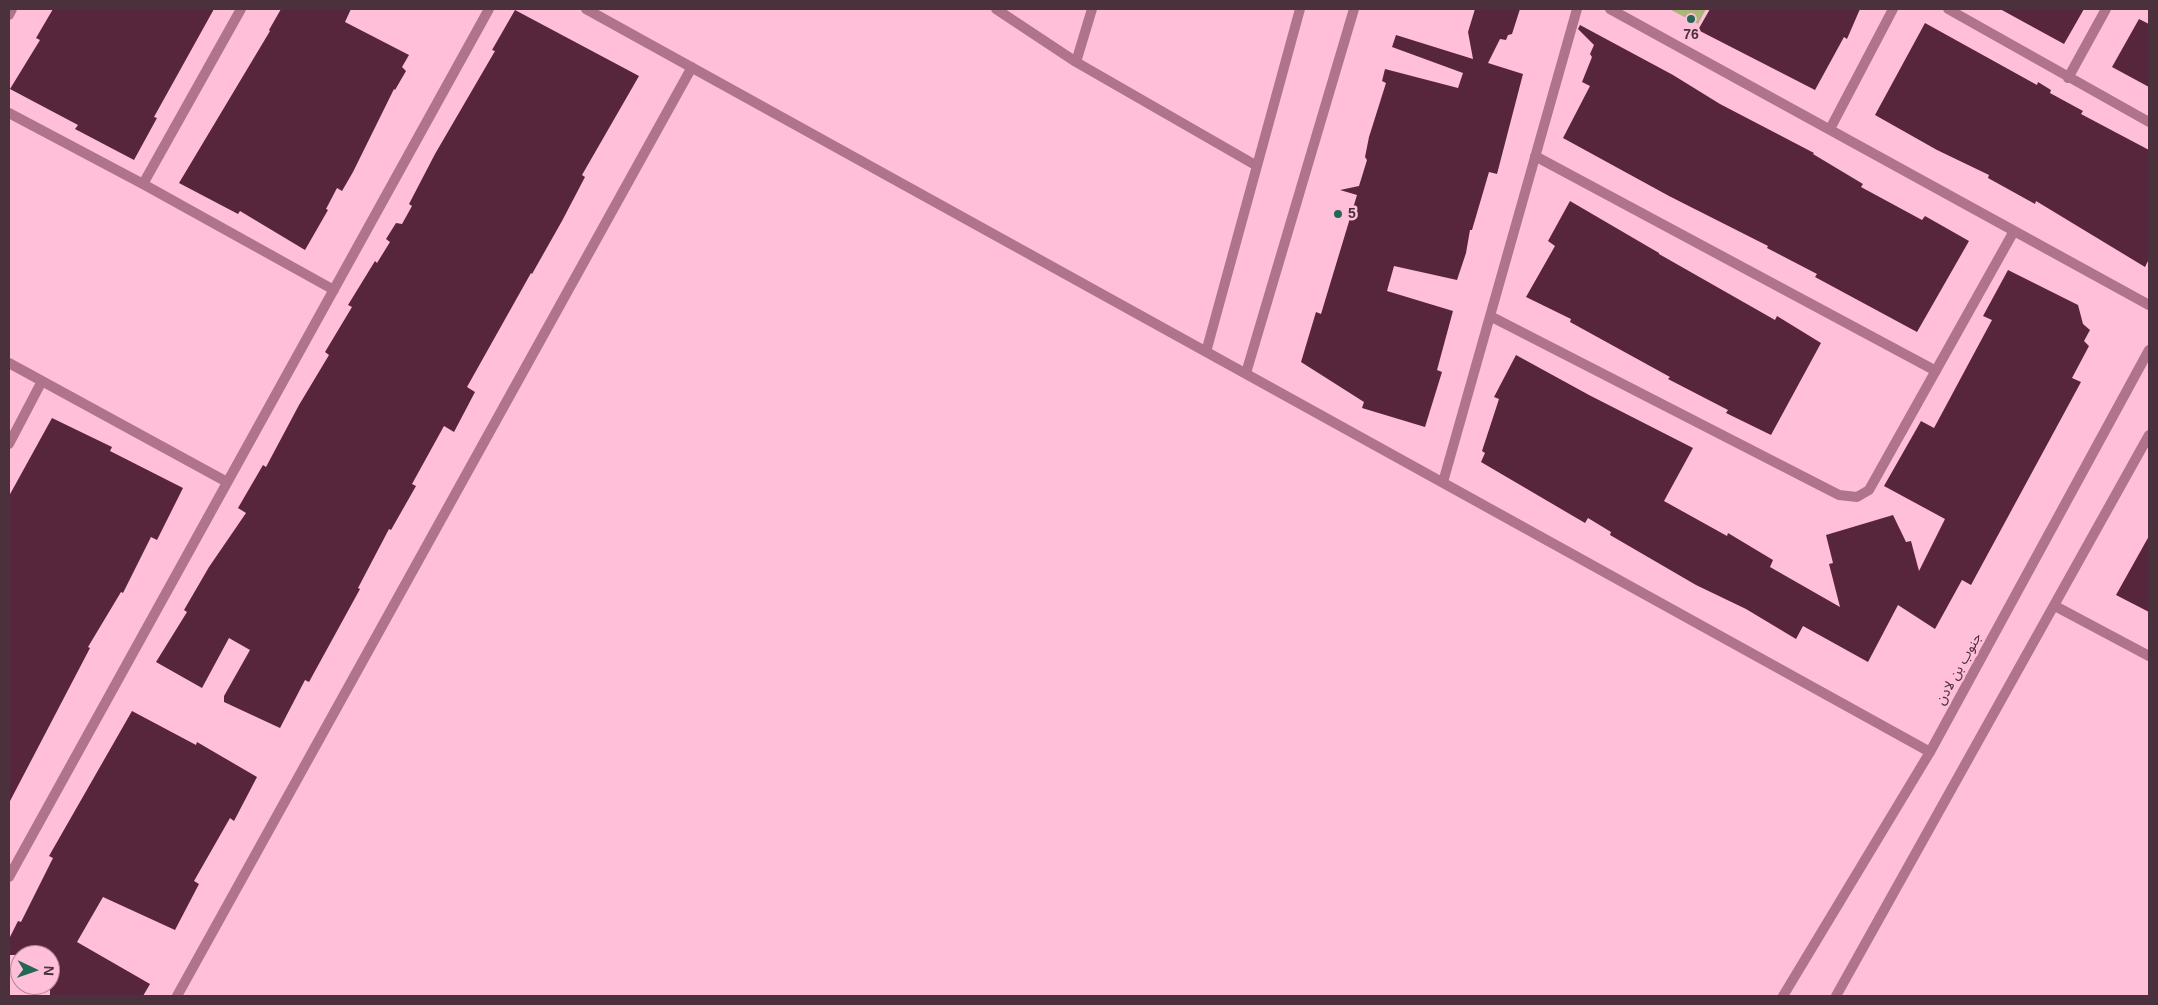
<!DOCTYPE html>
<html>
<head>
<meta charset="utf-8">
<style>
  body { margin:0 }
  #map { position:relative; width:2158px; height:1005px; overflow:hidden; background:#ffbfd8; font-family:Helvetica,sans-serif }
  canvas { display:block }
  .frame { position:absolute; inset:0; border:10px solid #4a313b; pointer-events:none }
  .north { position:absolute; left:10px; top:945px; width:50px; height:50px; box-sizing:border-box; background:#ffbfd8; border:1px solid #b78699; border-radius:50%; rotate:93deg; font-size:14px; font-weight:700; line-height:20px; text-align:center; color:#4a313b }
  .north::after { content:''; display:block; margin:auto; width:18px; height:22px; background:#256756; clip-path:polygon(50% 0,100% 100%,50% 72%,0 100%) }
</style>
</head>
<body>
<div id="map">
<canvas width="2158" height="1005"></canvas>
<div class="frame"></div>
<div class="north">N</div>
</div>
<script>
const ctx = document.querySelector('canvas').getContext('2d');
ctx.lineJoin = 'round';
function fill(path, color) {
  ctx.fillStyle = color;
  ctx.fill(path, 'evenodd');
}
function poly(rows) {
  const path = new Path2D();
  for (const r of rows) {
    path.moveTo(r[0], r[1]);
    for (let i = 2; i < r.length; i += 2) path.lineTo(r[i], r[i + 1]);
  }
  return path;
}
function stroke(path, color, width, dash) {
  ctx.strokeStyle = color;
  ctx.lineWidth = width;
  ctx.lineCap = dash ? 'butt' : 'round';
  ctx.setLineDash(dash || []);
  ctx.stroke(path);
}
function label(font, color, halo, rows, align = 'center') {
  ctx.font = font + ' Helvetica,"Noto Sans Arabic",sans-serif';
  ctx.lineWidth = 5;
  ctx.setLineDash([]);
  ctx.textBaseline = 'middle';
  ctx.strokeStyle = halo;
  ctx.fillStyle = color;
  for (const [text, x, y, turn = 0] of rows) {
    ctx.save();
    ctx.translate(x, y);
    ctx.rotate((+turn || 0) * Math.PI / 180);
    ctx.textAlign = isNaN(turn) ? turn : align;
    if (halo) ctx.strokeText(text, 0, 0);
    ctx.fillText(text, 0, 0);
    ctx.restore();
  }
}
fill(poly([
  [1669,9,1706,9,1698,24]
]), '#aeb578');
fill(poly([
  [53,9,214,9,154,117,157,118,134,160,75,129,78,125,10,89,40,40,36,38],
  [281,9,351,9,345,22,409,55,402,67,406,71,395,90,394,89,353,172,342,191,337,188,326,209,328,210,305,250,240,211,238,214,179,183,270,31,269,30],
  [1475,9,1520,9,1512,34,1508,35,1506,40,1500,39,1488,63,1523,74,1497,174,1489,172,1472,230,1470,230,1466,253,1457,280,1394,266,1387,291,1453,311,1437,370,1442,372,1425,427,1362,408,1364,402,1301,362,1316,312,1321,314,1357,195,1340,190,1359,186,1367,160,1365,157,1369,137,1386,83,1382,81,1385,69,1458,88,1463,73,1392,47,1396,35,1473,59,1468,32],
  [1710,9,1860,9,1847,39,1844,37,1815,90,1698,30],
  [2000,9,2084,9,2064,44],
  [515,10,639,76,582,175,585,177,562,221,532,274,531,273,467,387,475,392,454,432,444,426,412,484,416,486,391,530,389,529,358,588,360,589,309,682,305,680,280,728,224,702,224,696,250,650,229,638,202,688,156,662,187,612,184,610,209,567,246,513,238,508,263,465,266,467,299,405,329,355,325,352,352,307,348,305,375,261,377,263,390,242,386,239,396,223,402,224,412,206,409,204,435,154,495,51,492,50],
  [2139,19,2149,24,2149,87,2112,67],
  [1925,23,2037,85,2038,82,2051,90,2050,93,2083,111,2081,114,2149,150,2149,259,2145,267,2036,201,2035,204,1988,178,1989,175,1937,150,1875,115],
  [1580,25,1673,75,1720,104,1814,153,1813,154,1863,184,1861,187,1922,220,1925,216,1969,241,1917,332,1815,277,1817,274,1767,248,1768,246,1669,196,1563,138,1590,86,1582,82,1592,57,1590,54,1594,45,1578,29],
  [1570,201,1659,253,1659,254,1775,320,1777,316,1821,343,1771,435,1726,413,1728,410,1668,379,1670,377,1570,322,1571,319,1526,297,1555,246,1548,241],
  [2008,270,2078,305,2083,324,2090,330,2084,341,2089,346,2072,378,2081,382,1971,585,1962,580,1935,629,1898,605,1868,662,1803,626,1796,639,1746,609,1696,585,1610,535,1611,532,1588,518,1585,523,1481,462,1485,453,1482,451,1499,399,1494,397,1516,355,1589,395,1693,448,1664,501,1727,536,1728,533,1773,560,1770,567,1840,607,1829,564,1833,563,1826,535,1893,515,1906,542,1911,541,1919,571,1945,519,1884,486,1921,421,1934,428,1992,320,1983,316],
  [52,418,112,447,110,451,183,488,157,540,151,537,123,593,121,592,88,647,90,648,9,803,9,496],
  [2149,536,2149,612,2116,595],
  [132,711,196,745,197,742,257,777,234,821,230,818,194,881,199,884,175,930,103,897,77,942,150,984,143,996,50,996,50,955,9,955,9,939,18,921,21,922,53,858,49,856]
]), '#58263c');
stroke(poly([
  [586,9,1930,752],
  [996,9,1076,62,1257,166],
  [1610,9,2149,305],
  [1948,9,2149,122],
  [9,15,12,9],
  [1076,62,1092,9],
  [2068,78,2106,9],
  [9,113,143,184,334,290],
  [1830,129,1893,9],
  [1535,156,1936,371],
  [143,184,241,9],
  [1490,316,1839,495,1857,497,1869,490,2014,231],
  [1206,352,1300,9],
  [9,363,227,482],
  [1246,373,1354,9],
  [9,444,42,381],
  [1443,482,1577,9],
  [2055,606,2149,656],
  [9,877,489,9],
  [177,996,692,67]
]), '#af748c', 10);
stroke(poly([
  [1783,996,1930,752,2149,350],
  [1836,996,2149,435]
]), '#af748c', 10);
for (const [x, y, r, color] of [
  [1691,19,5,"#256756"],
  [1338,214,5,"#256756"]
]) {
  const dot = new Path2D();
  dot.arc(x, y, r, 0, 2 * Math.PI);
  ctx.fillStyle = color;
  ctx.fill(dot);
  stroke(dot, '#ffbfd8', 2);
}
label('bold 14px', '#4a313b', '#ffbfd8', [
  ["76",1691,35],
  ["5",1348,214,"left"]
]);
label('14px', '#4a313b', '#ffbfd8', [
  ["جنوب بن لادن",1959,669,-61]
]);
</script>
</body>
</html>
